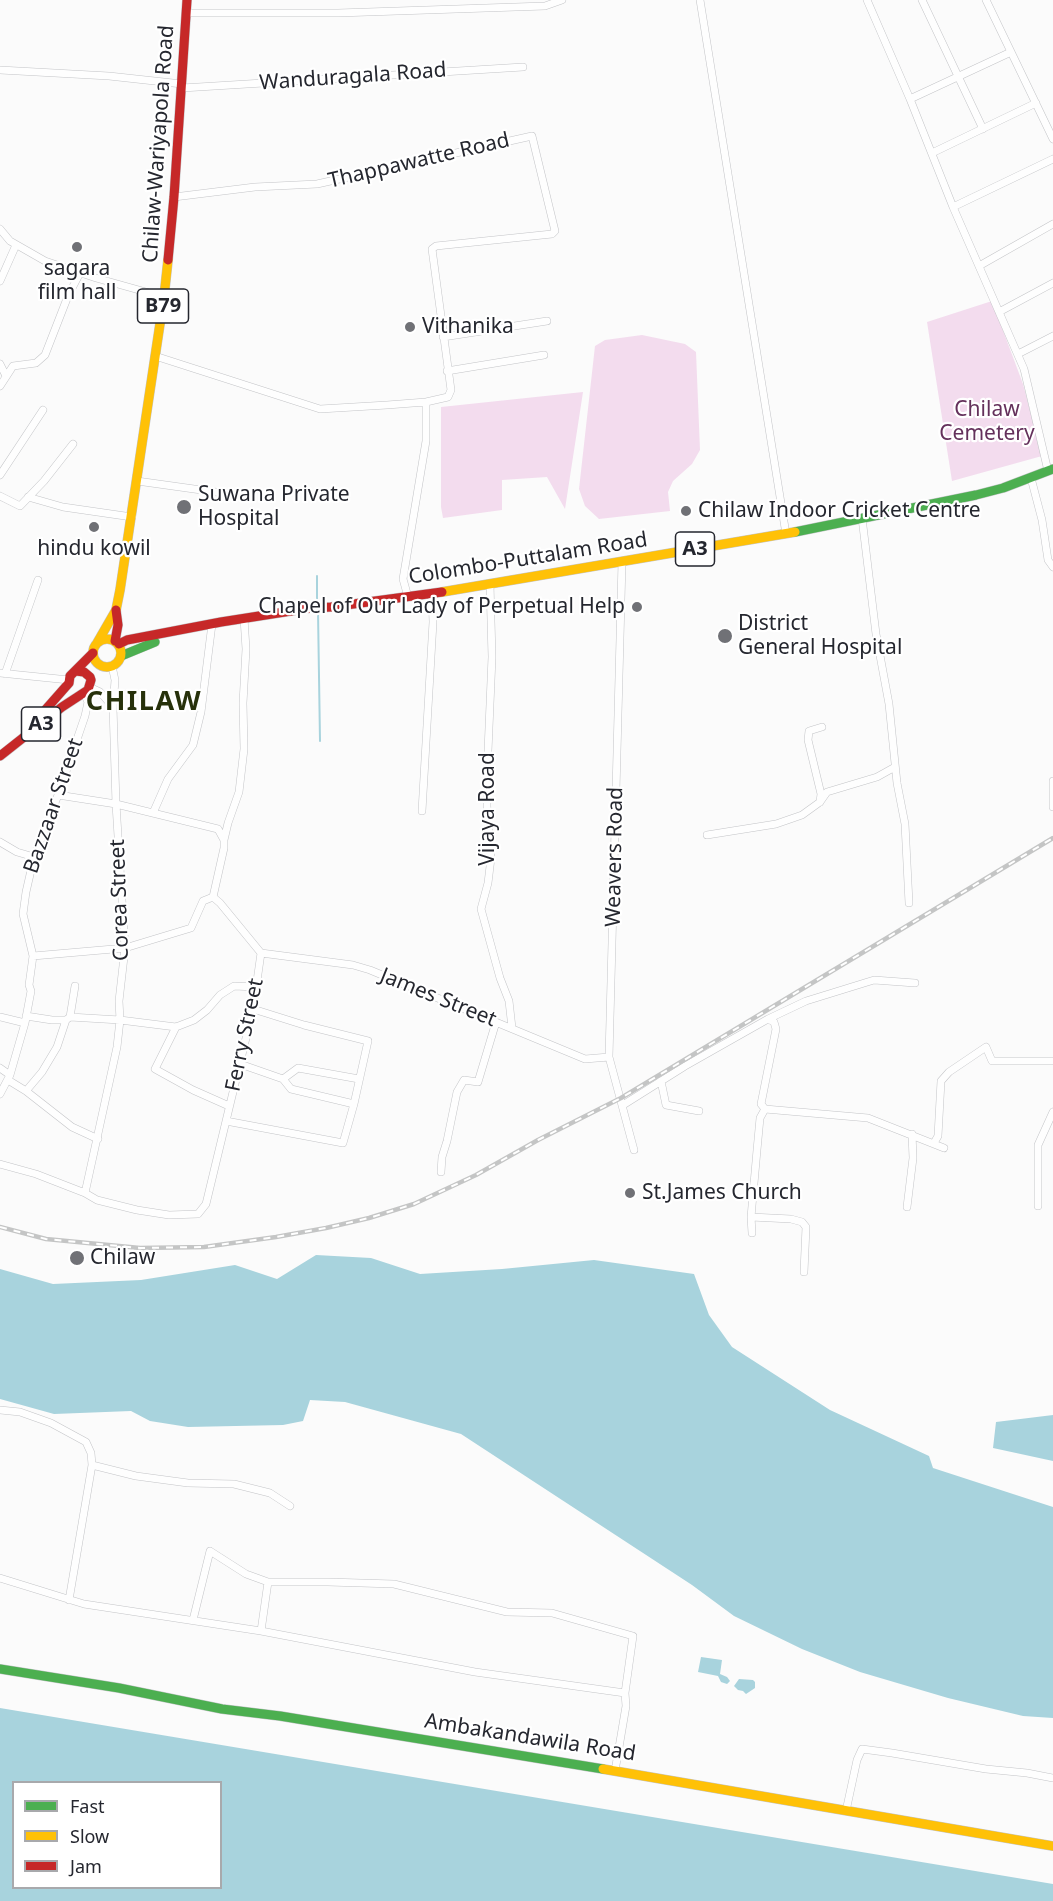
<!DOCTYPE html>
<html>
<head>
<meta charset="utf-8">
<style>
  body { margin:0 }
  #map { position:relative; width:1053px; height:1901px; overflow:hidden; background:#fbfbfb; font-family:"Noto Sans",sans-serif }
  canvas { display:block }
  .legend { position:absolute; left:12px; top:1781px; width:210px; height:108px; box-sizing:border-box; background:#fff; border:2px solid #a8a9ac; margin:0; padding:8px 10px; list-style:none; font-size:18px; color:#25272f }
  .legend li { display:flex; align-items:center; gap:12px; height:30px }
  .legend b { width:30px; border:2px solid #a8a9ac }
</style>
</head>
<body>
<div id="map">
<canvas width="1053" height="1901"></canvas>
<ul class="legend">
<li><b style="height:8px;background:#4caf50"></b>Fast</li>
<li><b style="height:8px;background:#ffc107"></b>Slow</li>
<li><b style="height:8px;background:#c62828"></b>Jam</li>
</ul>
</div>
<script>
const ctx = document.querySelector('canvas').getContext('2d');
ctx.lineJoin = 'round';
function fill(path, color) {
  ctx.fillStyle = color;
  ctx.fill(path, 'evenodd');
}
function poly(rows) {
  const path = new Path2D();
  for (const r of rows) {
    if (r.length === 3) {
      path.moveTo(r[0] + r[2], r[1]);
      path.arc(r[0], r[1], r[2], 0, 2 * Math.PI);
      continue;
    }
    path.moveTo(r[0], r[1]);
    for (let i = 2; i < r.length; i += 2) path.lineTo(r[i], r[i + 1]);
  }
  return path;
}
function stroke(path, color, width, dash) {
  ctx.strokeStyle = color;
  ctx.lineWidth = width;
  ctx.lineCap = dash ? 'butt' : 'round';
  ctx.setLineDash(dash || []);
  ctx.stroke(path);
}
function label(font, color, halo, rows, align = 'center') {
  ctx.font = font + ' "Noto Sans",sans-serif';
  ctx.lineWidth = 4.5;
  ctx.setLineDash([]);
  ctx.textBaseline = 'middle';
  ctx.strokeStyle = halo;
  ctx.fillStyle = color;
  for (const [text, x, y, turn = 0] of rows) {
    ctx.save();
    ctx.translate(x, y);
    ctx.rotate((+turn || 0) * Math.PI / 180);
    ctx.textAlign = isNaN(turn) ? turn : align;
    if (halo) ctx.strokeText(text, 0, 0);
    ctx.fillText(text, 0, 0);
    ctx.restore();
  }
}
fill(poly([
  [992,301,1023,384,1042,456,952,481,927,322],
  [642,335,685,344,696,352,700,450,692,464,673,481,668,492,670,511,599,519,585,506,579,489,595,346,605,340],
  [583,392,565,509,547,477,502,480,502,510,443,518,441,507,441,407]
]), '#f3dcee');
fill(poly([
  [316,1255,371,1258,420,1274,502,1269,594,1260,694,1274,709,1315,732,1347,830,1410,929,1456,933,1468,1053,1507,1053,1718,1023,1716,948,1698,860,1672,802,1649,734,1616,692,1585,461,1434,345,1402,310,1400,303,1421,283,1425,188,1427,150,1421,131,1411,54,1414,0,1399,0,1269,53,1284,141,1280,235,1265,277,1279],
  [1053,1415,1053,1461,993,1448,996,1422],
  [701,1657,722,1660,720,1674,727,1677,730,1681,727,1684,721,1682,718,1676,698,1672],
  [739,1679,753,1680,755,1682,755,1688,746,1694,743,1691,738,1690,734,1686],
  [0,1708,1053,1884,1053,1901,0,1901],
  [14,1782,220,1782,220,1888,14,1888]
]), '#a8d3dd');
stroke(poly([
  [317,576,317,603],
  [318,611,320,741]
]), '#a8d3dd', 2);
const street = poly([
  [700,0,786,534],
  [867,0,910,99,953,207,1024,369,1048,471],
  [922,0,983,129],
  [986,0,1053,139],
  [186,13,338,13,545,6,562,0],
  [0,70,109,76,182,84],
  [182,88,523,67],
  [910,99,1011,52],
  [932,153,1036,103],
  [953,207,1053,159],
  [0,229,10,241,45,261,96,278,164,297],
  [979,266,1053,224],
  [0,281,16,245],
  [999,312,1053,283],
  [443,337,547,321],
  [1018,354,1053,336],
  [155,356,320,409,387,405,426,402,448,397,451,390,432,249,436,246,552,234,555,231,532,136,317,184,255,187,174,197],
  [0,364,6,376],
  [447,371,544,355],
  [0,386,13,366,36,363,45,355,68,296,80,273],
  [0,475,43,410],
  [1031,478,1042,520,1048,560,1053,567],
  [137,481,237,495],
  [0,496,20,506,44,481,73,444],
  [28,497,63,507,132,517],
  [862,518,876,634,889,704,897,783,905,824,909,903],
  [622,562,609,1057,634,1150],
  [490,584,492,657,488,751,487,806,491,858,488,883,481,909,500,978,509,1001,512,1028],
  [408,597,403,579,426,441,426,402],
  [0,673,69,680],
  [5,674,38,580],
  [89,687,100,692,113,707],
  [1053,781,1053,807],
  [820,802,821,794,808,740,809,731,822,727],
  [422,811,433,622,432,594],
  [153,813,168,779,193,745,201,712,212,624],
  [707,835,776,824,802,815,820,802,827,792,877,777,895,767],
  [224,840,228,823,239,792,244,749,243,703,246,649,244,618],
  [0,842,17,852,34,857],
  [261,953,353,965,370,970,585,1059,609,1057],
  [33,956,125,948,191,928,203,901,213,897],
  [26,1016,52,1020,66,1020,70,1017,120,1020,176,1027,194,1020,207,1010,220,995,234,986,256,987],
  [0,1017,25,1023],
  [70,1017,75,986],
  [768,1019,806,1001,874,980,915,983],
  [176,1027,155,1069,193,1090,229,1106],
  [240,1064,283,1079,291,1089,354,1104],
  [0,1068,10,1075],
  [283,1079,298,1068,359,1079],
  [8,1080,26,1091,72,1127,98,1139],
  [661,1081,666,1105,699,1111],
  [26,1091,42,1072,57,1047,66,1020],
  [0,1094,10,1075,25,1023,31,991,29,985,33,956,23,914,26,892,34,857,58,795,85,716,88,702,84,693],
  [623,1105,685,1066,768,1019,774,1022,776,1029,761,1104,765,1109,868,1118,944,1148],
  [226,1121,343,1143,354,1104,368,1041,304,1025,253,1009],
  [934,1143,938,1136,941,1081,949,1072,986,1047,992,1061,1053,1061],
  [0,1164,36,1174,85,1193,97,1200,137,1210,169,1215,198,1214,206,1204,253,1009,261,953,220,903,213,897,224,848,224,840,218,829,116,804,58,795],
  [441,1172,442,1157,447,1141,457,1092,464,1080,478,1082,496,1022],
  [85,1193,117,1047,120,1020,119,1001,125,948,116,804,113,707,115,680,112,666],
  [1038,1206,1038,1145,1053,1112],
  [907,1207,913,1158,912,1134],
  [751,1217,791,1219,802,1222,806,1227,804,1272],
  [752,1233,751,1217,757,1150,760,1118,765,1109],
  [0,1410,20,1412,51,1423,86,1442,91,1453,92,1465,69,1600],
  [92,1465,136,1476,188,1483,234,1484,270,1493,290,1506],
  [0,1578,84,1604,261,1631,475,1672,625,1693,626,1706,615,1771],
  [193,1620,210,1551,246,1574,268,1582,328,1582,394,1584,507,1612,552,1613,633,1636,625,1693],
  [261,1631,268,1582],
  [846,1811,857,1760,862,1749,892,1753,986,1769,1027,1773,1053,1778]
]);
const fast = poly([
  [795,532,976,495,1003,488,1053,469],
  [121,656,155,642],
  [0,1669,119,1688,222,1709,280,1716,603,1769]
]);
const slow = poly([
  [442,592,795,532],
  [107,653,14],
  [97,643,116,610,120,590,164,297,168,260],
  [603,1769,1053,1846]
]);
const jam = poly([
  [168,260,174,197,187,0],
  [115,641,118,625,116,610],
  [119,644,127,640,221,622,310,608,331,607,442,592],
  [39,717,69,683,70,676,93,653],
  [0,756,62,707,88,690,91,680,90,677,84,672,76,671]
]);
stroke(street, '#c3c4c7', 8);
stroke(fast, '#c3c4c7', 10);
stroke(slow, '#c3c4c7', 10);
stroke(jam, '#c3c4c7', 10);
stroke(street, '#fefefe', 7);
stroke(fast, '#4caf50', 9);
stroke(slow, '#ffc107', 9);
stroke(jam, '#c62828', 9);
const rail = poly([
  [0,1227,46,1239,140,1248,204,1247,276,1237,326,1228,369,1218,414,1204,476,1175,538,1140,621,1098,1053,838]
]);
stroke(rail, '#c4c5c5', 4.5);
stroke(rail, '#fff', 2, [7]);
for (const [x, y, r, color] of [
  [77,247,6,"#707176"],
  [410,327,6,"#707176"],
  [184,507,8,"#707176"],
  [686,511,6,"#707176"],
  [94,527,6,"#707176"],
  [637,607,6,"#707176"],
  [725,636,8,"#707176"],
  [630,1193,6,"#707176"],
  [77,1258,8,"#707176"]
]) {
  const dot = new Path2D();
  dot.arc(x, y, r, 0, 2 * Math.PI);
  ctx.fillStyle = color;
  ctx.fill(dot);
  stroke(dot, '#fff', 2);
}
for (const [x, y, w] of [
  [163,306,51],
  [695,549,39],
  [41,724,39]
]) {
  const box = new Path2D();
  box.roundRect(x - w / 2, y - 17, w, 34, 4.5);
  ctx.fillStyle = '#fff';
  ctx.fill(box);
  stroke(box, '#25272f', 1.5);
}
label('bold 20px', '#25272f', null, [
  ["B79",163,306],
  ["A3",695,549],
  ["A3",41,724]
]);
label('21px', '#25272f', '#fff', [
  ["Wanduragala Road",353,77,-4],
  ["Chilaw-Wariyapola Road",159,144,-86],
  ["Thappawatte Road",419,161,-13],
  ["Colombo-Puttalam Road",528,559,-9],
  ["Bazzaar Street",54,806,-71],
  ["Vijaya Road",488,809,-90],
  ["Weavers Road",615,857,-89],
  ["Corea Street",120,900,-92],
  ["James Street",438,998,22],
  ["Ferry Street",245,1035,-78],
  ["Ambakandawila Road",530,1738,9]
]);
label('21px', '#25272f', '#fff', [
  ["sagara",77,269,"center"],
  ["film hall",77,293,"center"],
  ["Vithanika",422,327],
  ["Suwana Private",198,495],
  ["Hospital",198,519],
  ["Chilaw Indoor Cricket Centre",698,511],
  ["hindu kowil",94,549,"center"],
  ["Chapel of Our Lady of Perpetual Help",625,607,"right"],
  ["District",738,624],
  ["General Hospital",738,648],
  ["St.James Church",642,1193],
  ["Chilaw",90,1258]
], 'left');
label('21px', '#64305b', '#fff', [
  ["Chilaw",987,410],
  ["Cemetery",987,434]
]);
ctx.letterSpacing = '1.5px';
label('bold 27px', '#27310b', '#fff', [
  ["CHILAW",144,702]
]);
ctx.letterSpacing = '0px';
</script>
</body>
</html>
